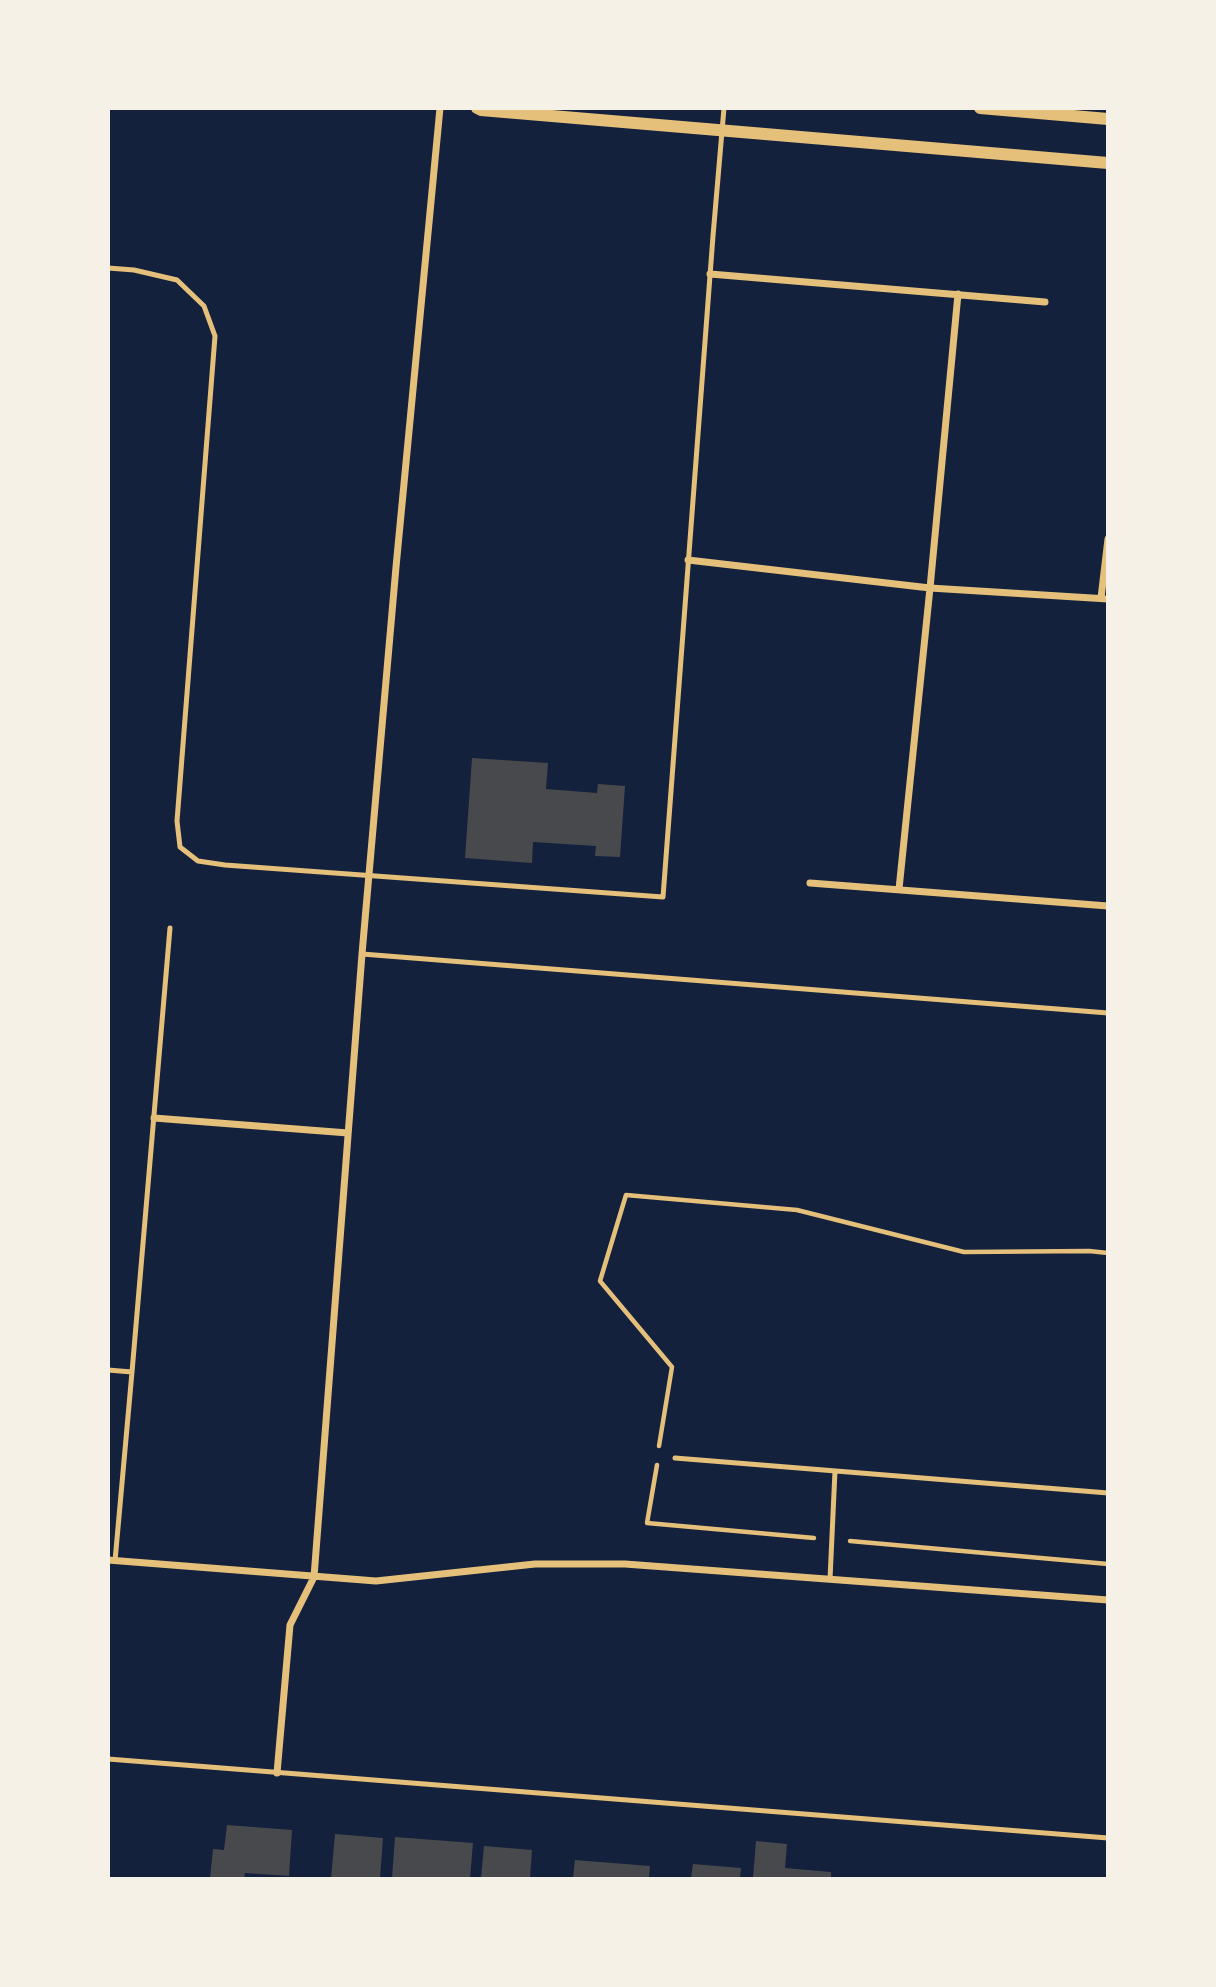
<!DOCTYPE html>
<html>
<head>
<meta charset="utf-8">
<style>
  body { margin:0 }
  #map { position:relative; width:1216px; height:1987px; overflow:hidden; background:#14213d; font-family:"Roboto Condensed",sans-serif }
  canvas { display:block }
  .frame { position:absolute; inset:0; border:110px solid #f6f1e7; pointer-events:none }
</style>
</head>
<body>
<div id="map">
<canvas width="1216" height="1987"></canvas>
<div class="frame"></div>
</div>
<script>
const ctx = document.querySelector('canvas').getContext('2d');
ctx.lineJoin = 'round';
function fill(path, color) {
  ctx.fillStyle = color;
  ctx.fill(path, 'evenodd');
}
function poly(rows) {
  const path = new Path2D();
  for (const r of rows) {
    path.moveTo(r[0], r[1]);
    for (let i = 2; i < r.length; i += 2) path.lineTo(r[i], r[i + 1]);
  }
  return path;
}
function stroke(path, color, width, dash) {
  ctx.strokeStyle = color;
  ctx.lineWidth = width;
  ctx.lineCap = dash ? 'butt' : 'round';
  ctx.setLineDash(dash || []);
  ctx.stroke(path);
}
fill(poly([
  [472,758,548,763,546,789,597,793,598,784,625,786,620,857,595,856,596,846,533,842,532,863,465,858],
  [227,1825,292,1830,289,1876,245,1873,244,1878,210,1878,213,1849,224,1850],
  [335,1834,383,1838,380,1878,331,1878],
  [395,1837,473,1843,470,1878,392,1878],
  [756,1841,787,1844,785,1868,831,1872,831,1878,753,1878],
  [484,1846,532,1850,530,1878,481,1878],
  [575,1860,650,1866,649,1878,573,1878],
  [693,1864,741,1868,740,1878,691,1878]
]), '#48494c');
stroke(poly([
  [659,1446,672,1367,600,1281,626,1195,797,1210,964,1252,1089,1251,1108,1253],
  [657,1465,647,1523,814,1538],
  [850,1541,1108,1564]
]), '#e5c07b', 4.5);
stroke(poly([
  [108,268,134,270,177,280,204,306,215,336,177,821,180,847,198,861,225,865,663,897,713,236,724,108],
  [362,954,1108,1013],
  [108,1370,132,1372,115,1561],
  [132,1372,170,928],
  [675,1458,1108,1493],
  [830,1579,835,1471],
  [108,1759,1108,1838]
]), '#e5c07b', 5);
stroke(poly([
  [710,274,1045,302],
  [688,560,930,588,1108,599],
  [1101,598,1108,539],
  [810,883,1108,906],
  [899,889,930,588,958,294],
  [154,1118,348,1133],
  [108,1560,376,1581,535,1564,625,1564,1108,1600],
  [277,1773,290,1625,314,1577,362,954,396,567,440,108]
]), '#e5c07b', 7);
stroke(poly([
  [477,108,481,110,1108,163],
  [980,108,1108,119]
]), '#e5c07b', 12);
</script>
</body>
</html>
